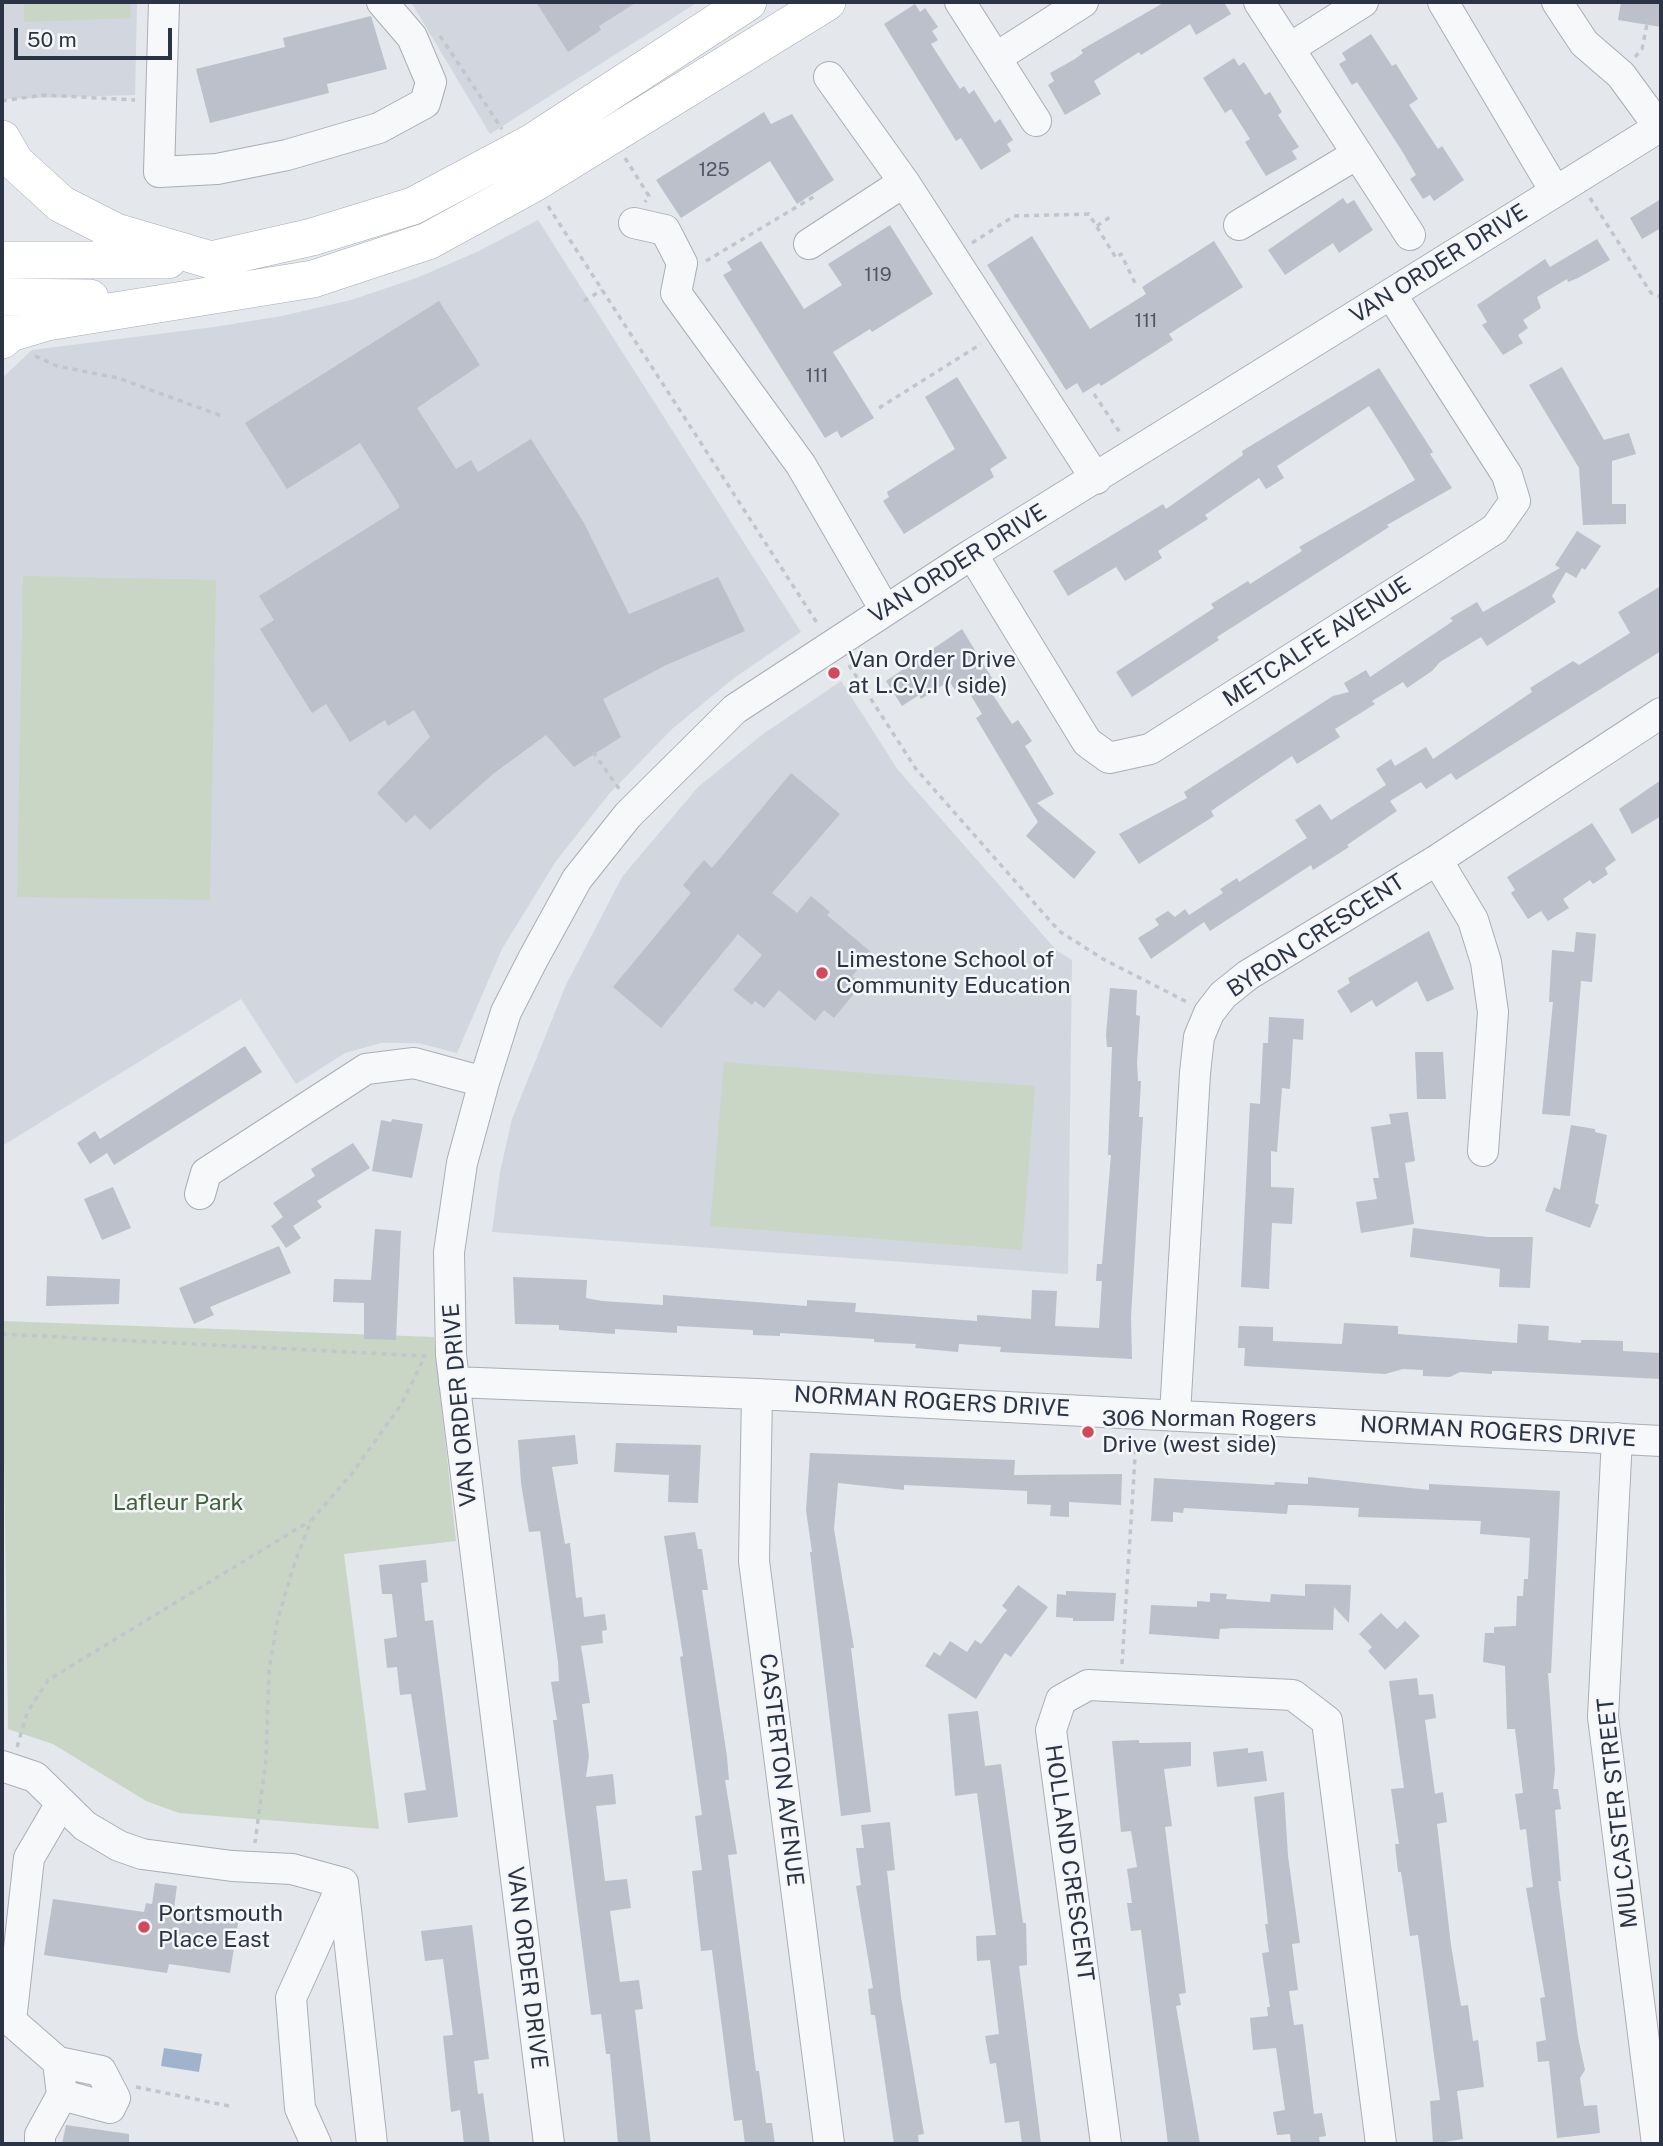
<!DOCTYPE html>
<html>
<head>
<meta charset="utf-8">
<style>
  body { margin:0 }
  #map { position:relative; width:1663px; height:2146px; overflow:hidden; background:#e4e7ec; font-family:"Public Sans",sans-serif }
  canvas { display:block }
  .frame { position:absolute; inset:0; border:4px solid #2b3445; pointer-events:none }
  .scale { position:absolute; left:14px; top:28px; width:158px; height:32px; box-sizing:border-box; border:4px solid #2b3445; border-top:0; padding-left:9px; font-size:21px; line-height:24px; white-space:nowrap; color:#2b3445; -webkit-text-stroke:5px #f4f6f9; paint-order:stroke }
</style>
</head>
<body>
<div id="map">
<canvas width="1663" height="2146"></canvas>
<div class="frame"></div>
<div class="scale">50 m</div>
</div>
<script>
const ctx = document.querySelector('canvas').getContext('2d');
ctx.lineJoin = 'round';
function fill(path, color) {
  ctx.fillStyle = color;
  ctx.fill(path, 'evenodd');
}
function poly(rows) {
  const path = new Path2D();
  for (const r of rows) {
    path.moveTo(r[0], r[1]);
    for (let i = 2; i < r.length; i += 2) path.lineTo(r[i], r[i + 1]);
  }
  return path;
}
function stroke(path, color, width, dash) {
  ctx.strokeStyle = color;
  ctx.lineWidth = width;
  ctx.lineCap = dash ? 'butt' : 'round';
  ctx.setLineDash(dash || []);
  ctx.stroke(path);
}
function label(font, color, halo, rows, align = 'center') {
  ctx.font = font + ' "Public Sans",sans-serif';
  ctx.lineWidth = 5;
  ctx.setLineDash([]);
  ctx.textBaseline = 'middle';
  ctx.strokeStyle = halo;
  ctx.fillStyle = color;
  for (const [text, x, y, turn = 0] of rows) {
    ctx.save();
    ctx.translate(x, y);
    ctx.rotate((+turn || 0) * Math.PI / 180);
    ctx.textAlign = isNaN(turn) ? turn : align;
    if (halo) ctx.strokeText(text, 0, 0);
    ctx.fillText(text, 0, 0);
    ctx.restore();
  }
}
fill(poly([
  [2,2,137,2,135,95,2,99],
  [411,2,698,2,490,134],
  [538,220,801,632,734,678,672,729,609,794,556,861,502,949,457,1053,418,1043,381,1043,345,1053,296,1084,241,999,2,1146,2,378,32,350,214,327,282,316,351,300,419,277,479,251],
  [841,681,898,770,1057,951,1072,960,1068,1274,492,1232,500,1172,512,1119,566,985,622,877,698,787,763,734]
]), '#d2d6de');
fill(poly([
  [24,2,130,2,131,18,24,22],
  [23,576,216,580,210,900,17,897],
  [724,1062,1035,1086,1022,1250,710,1226],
  [2,1321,434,1337,456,1541,344,1554,379,1829,179,1813,146,1801,53,1744,8,1729]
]), '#c9d6c5');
fill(poly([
  [164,2048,202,2054,199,2072,161,2066]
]), '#9fb4cc');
fill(poly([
  [536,2,637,2,599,26,601,30,568,52],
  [1165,2,1224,2,1231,14,1196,35,1190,24,1141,55,1139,52,1094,81,1101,94,1065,115,1048,85,1054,81,1050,73,1075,59,1083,53,1081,50],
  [1621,2,1661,2,1661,27,1618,20],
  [915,4,920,12,925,8,938,27,932,31,938,40,931,44,960,89,964,86,969,94,974,90,995,123,1000,119,1013,140,1007,144,1011,151,981,170,961,138,956,141,884,24],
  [371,16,387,69,327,84,329,93,210,123,196,69,285,47,283,38],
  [1371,34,1392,66,1396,64,1418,99,1409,105,1438,149,1442,146,1464,180,1434,201,1430,195,1423,199,1410,179,1416,175,1402,151,1357,82,1352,85,1339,64,1346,60,1342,53],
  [1234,58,1239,66,1244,62,1265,95,1270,92,1282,112,1278,115,1299,147,1292,151,1297,159,1266,176,1245,142,1250,139,1231,109,1225,113,1203,78],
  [764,112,771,124,792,114,834,180,797,204,770,161,681,218,656,180],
  [1343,198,1347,204,1354,200,1373,230,1339,253,1333,243,1285,275,1268,250],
  [1661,199,1661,228,1642,239,1630,218],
  [890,225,933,294,872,332,870,329,833,352,874,418,841,438,837,431,825,438,723,275,732,270,727,262,761,241,804,309,842,285,828,264],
  [1032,236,1090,329,1146,294,1142,287,1214,241,1243,287,1169,334,1173,340,1101,386,1099,383,1083,393,1077,383,1066,390,987,265],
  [1597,239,1610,260,1578,278,1568,282,1567,279,1537,297,1541,308,1523,320,1528,328,1518,335,1523,343,1503,355,1482,325,1487,322,1477,305,1545,259,1550,267],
  [439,301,480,365,417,408,456,469,471,460,478,472,531,439,584,523,629,614,718,577,745,631,664,666,603,699,621,737,574,767,546,735,493,774,430,830,415,815,406,823,377,793,430,737,414,710,388,726,385,720,350,742,326,704,312,713,260,629,274,620,259,596,399,508,399,505,360,443,287,489,245,423],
  [1562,367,1604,440,1629,433,1636,454,1612,461,1612,504,1626,504,1626,524,1583,525,1579,468,1529,385],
  [1379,368,1433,452,1430,454,1452,488,1387,525,1389,527,1217,637,1219,640,1132,697,1116,672,1214,608,1211,604,1248,581,1250,584,1302,551,1299,547,1415,480,1395,447,1369,406,1277,466,1284,478,1266,489,1259,478,1205,515,1208,519,1158,551,1162,558,1125,581,1116,567,1068,596,1053,571,1163,504,1166,509,1243,455,1242,451],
  [957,377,1007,458,990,469,994,477,904,534,883,501,889,497,887,492,955,449,925,397],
  [1577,531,1601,546,1585,570,1582,568,1576,578,1566,572,1552,596,1556,602,1487,646,1481,637,1440,662,1432,671,1407,688,1403,682,1372,701,1375,704,1335,729,1340,737,1297,764,1292,756,1211,811,1214,816,1139,864,1119,834,1187,798,1184,792,1333,696,1349,692,1344,683,1366,670,1370,677,1453,621,1450,618,1477,602,1483,612,1560,568,1555,565],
  [1661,586,1661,651,1456,780,1451,773,1426,789,1421,782,1390,801,1397,811,1347,845,1349,847,1313,870,1311,865,1210,931,1204,922,1151,959,1138,938,1159,925,1155,919,1168,911,1175,917,1185,909,1189,915,1223,893,1220,889,1237,878,1239,882,1307,838,1295,820,1320,804,1331,820,1386,785,1376,769,1391,759,1395,766,1426,747,1433,759,1532,692,1530,688,1573,661,1579,665,1630,633,1618,612],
  [962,629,1000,691,993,695,1012,724,1018,720,1032,741,1025,746,1054,794,1037,803,1096,852,1074,879,1026,836,1038,822,976,718,982,714,964,684,955,690,949,681,921,699,919,695,902,706,886,681],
  [791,773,840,814,772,893,797,913,811,896,830,912,827,915,872,953,852,976,862,984,834,1018,824,1010,815,1021,779,990,764,1008,755,1001,752,1005,733,990,762,955,738,934,661,1028,613,987,691,893,683,885,704,860,712,868],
  [1661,780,1661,816,1632,834,1619,809],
  [1592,823,1616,860,1605,868,1608,874,1593,884,1590,880,1563,899,1569,908,1548,921,1541,911,1528,919,1511,893,1515,890,1507,877],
  [1429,931,1454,989,1427,1002,1417,981,1376,1007,1372,1000,1351,1013,1337,991,1350,983,1348,978],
  [1576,932,1596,934,1592,982,1581,981,1570,1116,1542,1114,1553,1002,1549,1002,1552,950,1574,952],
  [1110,988,1137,990,1136,1015,1140,1016,1137,1063,1138,1081,1141,1081,1139,1117,1143,1117,1131,1317,1132,1359,1000,1352,1001,1347,959,1344,958,1352,915,1348,916,1344,874,1342,874,1339,780,1333,780,1336,753,1335,753,1330,677,1326,677,1333,615,1329,615,1334,559,1330,559,1325,515,1324,513,1277,587,1280,586,1298,602,1301,663,1305,663,1295,807,1306,807,1300,856,1303,855,1312,977,1321,977,1315,1031,1319,1032,1290,1057,1291,1055,1326,1099,1328,1102,1281,1096,1281,1097,1264,1102,1264,1111,1155,1108,1155,1112,1047,1107,1047,1106,1035],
  [1269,1017,1304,1019,1303,1040,1293,1039,1290,1089,1282,1088,1277,1152,1271,1151,1271,1187,1294,1188,1292,1224,1272,1223,1269,1289,1241,1287,1250,1103,1260,1104,1263,1043,1268,1043],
  [245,1046,262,1072,114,1165,107,1153,90,1164,77,1143,95,1131,100,1139],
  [1415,1052,1443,1052,1446,1099,1417,1099],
  [1408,1112,1415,1161,1405,1163,1414,1224,1361,1233,1356,1202,1377,1199,1373,1178,1379,1178,1371,1127,1391,1124,1389,1114],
  [392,1119,423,1124,412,1178,372,1171,381,1120,391,1122],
  [1571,1125,1595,1129,1595,1132,1607,1135,1595,1203,1599,1205,1590,1228,1545,1211,1554,1187,1560,1190],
  [353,1143,370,1168,317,1201,322,1207,293,1226,301,1238,286,1248,271,1226,283,1217,273,1203,315,1176,311,1169],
  [113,1187,131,1228,102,1240,84,1199],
  [1413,1228,1488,1237,1533,1237,1530,1288,1499,1287,1500,1269,1410,1257],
  [375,1229,401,1231,396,1340,364,1339,364,1303,333,1302,334,1279,371,1280],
  [279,1246,291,1273,210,1307,214,1315,194,1324,179,1288],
  [47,1276,120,1279,119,1304,46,1306],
  [1344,1323,1398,1326,1398,1334,1517,1343,1518,1324,1549,1326,1548,1340,1581,1343,1581,1340,1594,1340,1623,1341,1623,1351,1661,1353,1661,1379,1503,1371,1492,1371,1492,1374,1460,1372,1450,1377,1423,1376,1423,1370,1403,1369,1385,1374,1244,1366,1245,1348,1238,1348,1239,1326,1273,1327,1273,1341,1342,1344],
  [575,1435,578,1464,552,1467,565,1544,570,1543,576,1598,582,1597,584,1617,605,1614,607,1630,602,1631,603,1643,581,1646,590,1703,582,1704,589,1756,586,1777,613,1774,616,1804,596,1806,605,1881,627,1879,631,1908,610,1911,620,1982,639,1980,643,2009,635,2010,651,2144,618,2144,610,2054,606,2054,601,2014,591,2015,553,1720,557,1720,551,1682,559,1681,558,1662,540,1531,529,1532,521,1483,518,1440],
  [616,1443,701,1445,698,1503,668,1502,669,1475,614,1472],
  [810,1453,1015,1460,1014,1475,1122,1474,1121,1505,1069,1502,1069,1517,1050,1516,1051,1505,1027,1504,1027,1491,904,1485,904,1490,838,1483,834,1529,854,1648,851,1648,871,1812,841,1816,810,1552,812,1552,806,1510],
  [1308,1477,1429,1490,1429,1484,1560,1491,1551,1673,1548,1673,1555,1770,1553,1789,1558,1789,1561,1809,1555,1810,1561,1881,1558,1881,1578,2037,1585,2070,1580,2078,1584,2106,1597,2105,1600,2133,1557,2138,1549,2061,1538,2062,1536,2042,1546,2040,1540,1998,1545,1997,1526,1888,1533,1887,1526,1829,1520,1830,1515,1794,1523,1793,1515,1729,1507,1729,1505,1666,1483,1662,1485,1633,1494,1633,1494,1627,1516,1626,1517,1596,1523,1596,1524,1579,1528,1579,1530,1538,1480,1534,1481,1521,1358,1517,1359,1508,1299,1505,1288,1505,1287,1514,1184,1508,1183,1513,1173,1512,1173,1522,1151,1521,1154,1478,1274,1485,1275,1482,1308,1484],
  [695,1532,698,1549,702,1549,708,1590,702,1590,727,1757,729,1780,725,1780,737,1854,728,1855,756,2071,759,2071,766,2123,772,2123,775,2144,745,2144,742,2120,734,2121,712,1950,701,1951,692,1871,702,1870,695,1816,702,1815,680,1657,683,1656,664,1536],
  [426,1560,428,1582,421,1583,425,1621,433,1620,458,1817,408,1823,404,1793,426,1790,411,1694,400,1695,397,1667,387,1668,384,1639,397,1637,392,1594,382,1594,379,1565],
  [1305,1584,1351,1585,1349,1623,1334,1607,1333,1630,1234,1628,1220,1629,1219,1639,1149,1634,1151,1605,1197,1607,1197,1601,1210,1602,1210,1593,1227,1594,1226,1599,1270,1602,1271,1594,1305,1596],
  [1018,1585,1048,1607,1011,1657,1005,1653,976,1699,925,1666,934,1652,940,1656,950,1641,967,1652,975,1640,981,1644,1007,1610,1002,1606],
  [1066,1591,1116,1593,1114,1621,1073,1621,1073,1618,1056,1617,1057,1594,1066,1595],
  [1381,1613,1397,1629,1405,1621,1420,1636,1385,1670,1368,1651,1372,1647,1359,1634],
  [1417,1678,1419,1695,1433,1694,1436,1718,1425,1720,1435,1794,1443,1792,1447,1822,1437,1824,1451,1945,1461,2006,1468,2005,1473,2041,1478,2040,1484,2087,1457,2091,1463,2139,1433,2144,1430,2101,1440,2100,1418,1935,1410,1936,1403,1885,1401,1872,1398,1872,1395,1844,1399,1844,1391,1789,1404,1788,1389,1681],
  [978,1711,985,1766,1001,1764,1023,1923,1026,1923,1027,1965,1019,1966,1041,2144,1022,2144,1019,2121,1005,2123,996,2063,990,2064,985,2036,999,2034,990,1960,977,1961,976,1936,996,1935,977,1793,955,1796,948,1714],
  [1139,1740,1139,1743,1191,1742,1191,1766,1164,1769,1172,1826,1165,1827,1186,1993,1179,1994,1181,2005,1176,2006,1200,2144,1168,2144,1141,1930,1131,1931,1127,1903,1132,1903,1127,1869,1137,1867,1131,1831,1121,1832,1112,1741],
  [1248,1748,1248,1753,1263,1751,1267,1781,1217,1787,1213,1752],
  [1284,1792,1288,1856,1300,1943,1292,1944,1298,1990,1289,1991,1294,2025,1303,2024,1314,2114,1322,2113,1326,2136,1319,2137,1320,2144,1291,2144,1290,2134,1277,2135,1273,2112,1285,2110,1276,2048,1253,2050,1250,2018,1268,2016,1267,2007,1270,2007,1262,1953,1269,1952,1265,1924,1268,1924,1254,1797],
  [890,1822,895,1870,887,1871,901,1997,924,2134,918,2135,919,2144,894,2144,875,2015,871,2015,868,1989,873,1988,856,1886,861,1885,856,1848,864,1848,861,1825],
  [155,1883,177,1886,174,1908,239,1917,230,1973,169,1964,167,1973,44,1955,53,1899,144,1912,146,1903,152,1904],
  [472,1925,489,2059,474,2061,478,2094,483,2093,490,2144,464,2144,460,2110,451,2112,443,2036,453,2035,443,1959,425,1961,421,1931],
  [66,2125,129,2134,129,2144,62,2144]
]), '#bbc0ca');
const minor = poly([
  [164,2,159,172,217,169,287,155,379,128,425,103,431,82,412,37,382,2],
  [960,2,1036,121],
  [1259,2,1410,235],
  [1443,2,1555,191],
  [1557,2,1584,43,1621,75,1659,127],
  [1290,48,1363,2],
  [997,57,1083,2],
  [829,77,904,182,1096,479],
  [634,223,665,230,682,263,676,293,801,465,885,610],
  [1239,225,1357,154],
  [809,244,904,182],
  [972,554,1087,742,1109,758,1150,749,1495,529,1515,501,1507,475,1391,294],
  [1437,860,1473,920,1486,962,1493,1012,1483,1151],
  [200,1194,206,1173,366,1069,414,1063,484,1082],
  [454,1382,757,1394,1661,1441],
  [757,1394,754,1561,829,2144],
  [1175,1414,1195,1073,1199,1037,1209,1013,1223,995,1248,975,1437,860,1661,713],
  [1617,1438,1603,1717,1657,2144],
  [2,1766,35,1777,85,1826,119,1846,142,1854,232,1866,292,1869,343,1883,372,2144],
  [58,2062,101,2071,115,2098,110,2108,62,2095],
  [40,2144,40,2135,62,2095,58,2062,11,2021,29,1858,60,1805],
  [316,2144,300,2108,291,1998,343,1883],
  [549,2144,451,1355,449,1252,462,1163,484,1082,506,1012,533,959,577,879,628,815,735,709,972,554,1661,126],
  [1106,2144,1051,1730,1061,1700,1088,1685,1293,1695,1327,1721,1381,2144]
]);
const major = poly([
  [2,139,15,162,61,204,116,232,211,260,312,237,413,206,533,142,748,2],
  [2,260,168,260],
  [2,297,90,298],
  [2,340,10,333,47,322,313,279,428,241,534,183,827,2]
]);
stroke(minor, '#a9aeb7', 32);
stroke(major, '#a3abb8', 38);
stroke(poly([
  [440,36,502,129],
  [1635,57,1642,49,1648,19],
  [2,101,43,95,135,100],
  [625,158,649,196,645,202],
  [1590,198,1651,293,1661,297],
  [548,206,819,626],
  [1097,226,1113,215],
  [972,243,1014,216,1089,214,1116,258,1121,254,1135,283],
  [706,261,815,196],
  [584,301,602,290],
  [35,356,57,366,118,378,222,416],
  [1094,394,1121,434],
  [879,408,981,344],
  [849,665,916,769,1059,931,1103,959,1187,1002],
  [593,752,620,790],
  [2,1334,425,1356,401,1405,353,1472,311,1521,295,1562,278,1618,269,1670,266,1759,255,1843],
  [1122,1664,1136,1442],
  [17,1747,27,1713,48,1680,310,1521],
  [136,2087,229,2106]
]), '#c2c5cb', 3.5, [5, 5]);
stroke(minor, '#f7f8fa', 30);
stroke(major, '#fff', 37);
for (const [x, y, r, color] of [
  [834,673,7,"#d1495b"],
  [822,973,7,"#d1495b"],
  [1088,1432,7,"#d1495b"],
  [144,1927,7,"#d1495b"]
]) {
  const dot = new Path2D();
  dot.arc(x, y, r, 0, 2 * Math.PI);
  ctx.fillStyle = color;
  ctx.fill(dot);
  stroke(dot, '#f4f6f9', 2.5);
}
label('19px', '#4f5766', null, [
  ["125",714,170],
  ["119",878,275],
  ["111",1146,321],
  ["111",817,376]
]);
label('23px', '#2b3445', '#f4f6f9', [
  ["VAN ORDER DRIVE",1439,264,-32],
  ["VAN ORDER DRIVE",958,564,-32],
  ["METCALFE AVENUE",1317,642,-33],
  ["BYRON CRESCENT",1316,936,-33],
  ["NORMAN ROGERS DRIVE",932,1402,3],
  ["VAN ORDER DRIVE",460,1405,-95],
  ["NORMAN ROGERS DRIVE",1498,1432,3],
  ["CASTERTON AVENUE",781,1770,83],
  ["MULCASTER STREET",1618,1813,-96],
  ["HOLLAND CRESCENT",1069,1863,82],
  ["VAN ORDER DRIVE",527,1968,83]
]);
label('23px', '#2b3445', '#f4f6f9', [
  ["Van Order Drive",848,660],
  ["at L.C.V.I ( side)",848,686],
  ["Limestone School of",836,960],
  ["Community Education",836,986],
  ["306 Norman Rogers",1102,1419],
  ["Drive (west side)",1102,1445],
  ["Portsmouth",158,1914],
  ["Place East",158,1940]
], 'left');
label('23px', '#3f6138', '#f4f6f9', [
  ["Lafleur Park",178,1503]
]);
</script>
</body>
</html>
